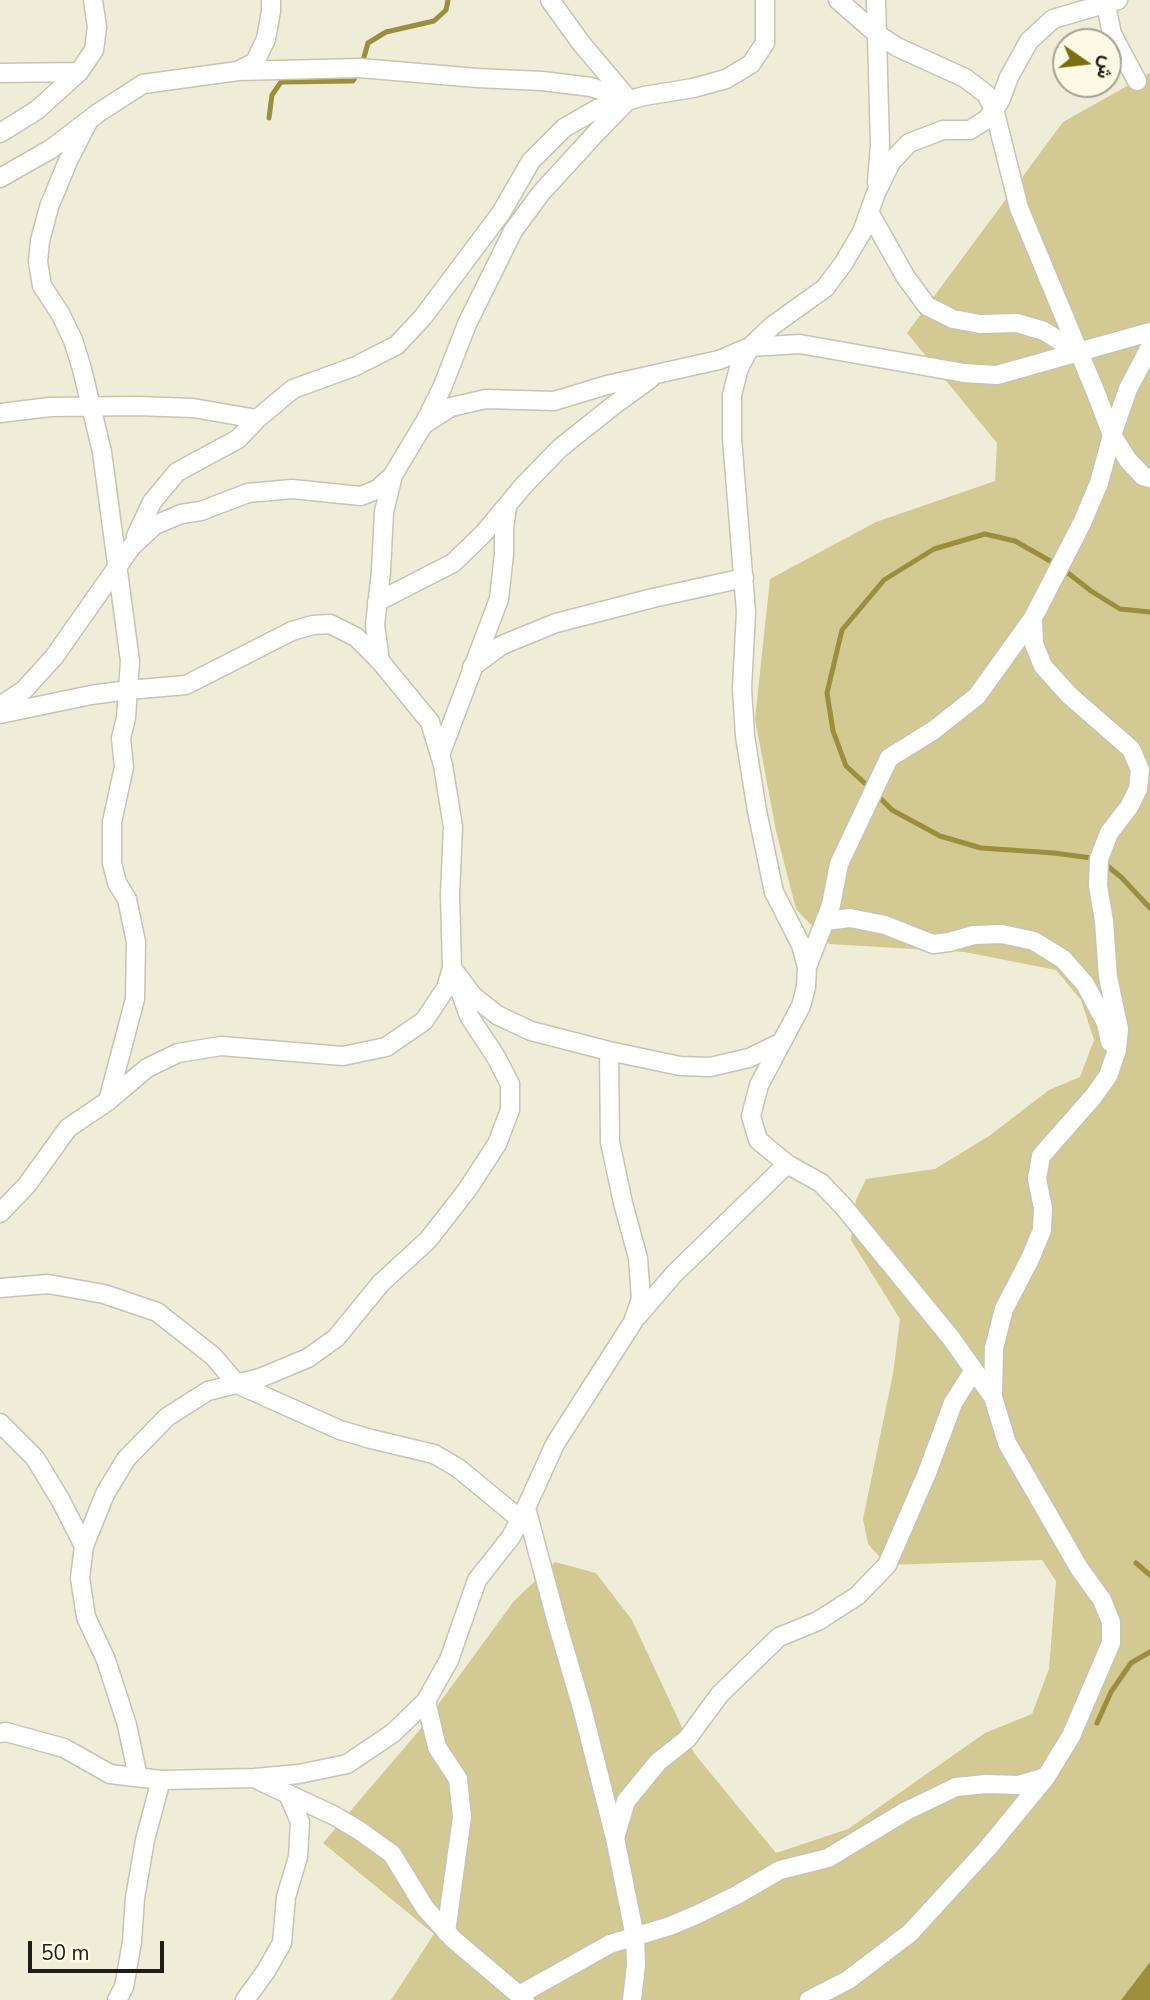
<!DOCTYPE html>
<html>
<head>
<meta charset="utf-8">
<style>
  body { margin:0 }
  #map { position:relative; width:1150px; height:2000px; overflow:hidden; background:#efecd8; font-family:"Nunito Sans",Vazirmatn,sans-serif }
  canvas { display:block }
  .north { position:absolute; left:1052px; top:28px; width:70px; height:70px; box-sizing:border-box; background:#fcf9e5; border:2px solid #a3a192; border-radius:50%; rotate:104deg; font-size:19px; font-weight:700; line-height:28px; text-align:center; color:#1d1c15 }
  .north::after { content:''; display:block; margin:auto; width:24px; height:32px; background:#7c6e0b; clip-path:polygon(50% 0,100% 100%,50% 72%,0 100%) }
  .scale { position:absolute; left:28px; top:1941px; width:136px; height:32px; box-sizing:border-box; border:4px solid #1d1c15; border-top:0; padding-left:9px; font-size:21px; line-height:24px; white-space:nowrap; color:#1d1c15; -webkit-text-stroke:5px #fcf9e5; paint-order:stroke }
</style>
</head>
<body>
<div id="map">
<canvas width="1150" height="2000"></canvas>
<div class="north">ش</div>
<div class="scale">50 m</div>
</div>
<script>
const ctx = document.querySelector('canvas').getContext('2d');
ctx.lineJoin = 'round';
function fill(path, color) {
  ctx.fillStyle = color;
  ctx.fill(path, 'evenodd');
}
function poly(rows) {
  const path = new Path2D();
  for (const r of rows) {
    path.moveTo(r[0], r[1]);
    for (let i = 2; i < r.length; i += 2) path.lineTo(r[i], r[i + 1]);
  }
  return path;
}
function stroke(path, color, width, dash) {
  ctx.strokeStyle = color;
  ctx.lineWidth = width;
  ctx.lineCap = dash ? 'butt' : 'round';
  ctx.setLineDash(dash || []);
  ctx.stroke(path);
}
fill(poly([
  [1150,73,1150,1962,1121,2000,391,2000,434,1934,323,1843,418,1732,514,1601,555,1562,596,1573,632,1620,694,1753,776,1853,848,1829,985,1733,1032,1714,1049,1669,1056,1581,1042,1560,887,1565,868,1544,863,1519,893,1374,900,1319,851,1240,856,1200,866,1179,935,1169,989,1136,1049,1090,1080,1077,1094,1040,1081,1000,1056,970,965,952,829,944,796,909,776,831,755,719,770,579,876,522,995,481,997,443,907,333,1063,122]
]), '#d2c993');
fill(poly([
  [1150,1962,1150,2000,1121,2000,1140,1975]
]), '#9b8e3d');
stroke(poly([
  [362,64,368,43,386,32,434,21,446,10,448,0],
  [269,118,272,95,281,82,353,81,358,73],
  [870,788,846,766,833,731,827,693,842,630,884,580,934,549,985,534,1015,541,1059,566,1091,591,1120,609,1150,612],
  [877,795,892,810,940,836,981,848,1054,853,1099,859,1121,877,1150,908],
  [1136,1563,1150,1575],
  [1097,1723,1111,1692,1131,1663,1150,1652]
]), '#9b8e3d', 5);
const street = poly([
  [550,0,581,43,629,100],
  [838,0,877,34,897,47,965,78,986,94,994,109,1019,208,1096,393,1112,435,1128,460,1143,476,1150,478],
  [876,0,880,145,877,182],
  [1105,0,1112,34,1137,81],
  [238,71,360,68,477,78,542,81,591,87,629,100],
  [0,73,79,72],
  [89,120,68,161,49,207,40,241,38,262,42,286,60,313,73,340,82,369,102,452,130,661,126,718,121,738,124,767,112,822,112,863,117,883,127,899,136,942,135,999,108,1101],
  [0,133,37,110,79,72,94,50,97,27,93,0],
  [0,178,51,149,98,113,143,84,238,71,255,62,266,39,271,11,271,0],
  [869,212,905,276,927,306,953,319,980,324,1017,323,1044,331,1079,353],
  [0,413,50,407,137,406,193,408,257,419],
  [425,422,442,388,467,324,513,231,541,193,595,134,628,100],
  [136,536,152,502,177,472,238,439,257,419,293,389,356,366,397,345,423,317,501,213,531,161,564,128,597,109,644,96,693,88,726,79,751,64,765,43,765,0],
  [377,602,453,563,484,533,524,485,560,448,614,405,650,379],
  [472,667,502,645,556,623,653,598,744,578],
  [0,706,24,690,54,657,132,546,155,525,181,514,201,511,248,493,292,489,361,496,378,489,393,475,423,425,451,407,486,399,554,401,607,385,719,360,750,347,772,326,825,288,843,264,862,232,876,193,891,162,909,143,943,130,970,130,987,119,1000,101,1009,77,1029,41,1053,19,1118,0],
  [0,714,91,695,128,690,186,685,292,631,313,625,330,624,356,637,380,661],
  [440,755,499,599,504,554,504,528,507,507],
  [825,921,850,918,885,925,933,944,949,942,974,935,1002,934,1034,941,1063,959,1085,984,1106,1023,1110,1042],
  [807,967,801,945,774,892,757,811,745,736,742,688,746,612,732,438,732,395,739,368,750,347,800,344,964,373,997,375,1150,332],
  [0,1213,27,1185,68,1128,108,1101,147,1068,178,1053,221,1046,343,1056,386,1047,424,1021,446,988,452,968,473,996,497,1015,531,1031,609,1051,680,1066,710,1067,749,1058,780,1043],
  [0,1288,48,1284,104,1294,157,1312,213,1356,237,1384,340,1430,371,1439,434,1454,458,1468,520,1519],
  [637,1317,674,1274,787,1164],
  [993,1397,951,1338,843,1206,821,1183,787,1164,758,1140,751,1116,759,1085,801,1006,806,987,807,967,831,905,839,864,889,758,934,730,977,696,1033,618],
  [0,1423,35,1458,61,1501,84,1546],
  [526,1508,557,1623,582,1708,615,1838,635,1937,636,1965,632,2000],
  [426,1701,437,1747,458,1779,462,1817,446,1932],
  [0,1733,6,1732,64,1748,110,1774,161,1780,255,1778,299,1774,347,1764,393,1733,426,1701,449,1660,477,1580,511,1537,526,1508,555,1444,633,1322,641,1299,638,1258,623,1203,610,1142,609,1051],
  [138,1777,127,1725,106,1660,86,1617,80,1578,84,1546,105,1494,126,1459,167,1417,208,1391,260,1378,308,1358,336,1338,381,1283,428,1240,467,1190,497,1144,510,1110,510,1084,496,1057,469,1016,452,968,450,895,453,827,443,765,430,722,380,661,375,625,381,571,384,512,393,475],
  [258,1780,335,1816,360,1831,392,1854,425,1908,453,1939,525,2000],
  [615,1838,626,1801,658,1762,687,1739,720,1694,779,1637,818,1621,857,1596,887,1565,927,1473,953,1403,974,1370],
  [519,1995,610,1944,670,1926,696,1915,735,1896,780,1870,828,1858,906,1811,956,1787,986,1784,1019,1785,1046,1777],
  [117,2000,124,1987,132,1942,135,1898,145,1840,161,1780],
  [245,2000,266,1971,282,1943,286,1897,298,1857,300,1822,288,1794],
  [809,2000,848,1980,910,1933,987,1849,1046,1777,1071,1736,1111,1643,1111,1622,1102,1600,1079,1568,1007,1443,993,1397,994,1348,1004,1309,1030,1259,1042,1230,1043,1208,1037,1179,1041,1156,1093,1097,1108,1076,1117,1050,1119,1029,1108,977,1104,921,1098,886,1099,859,1109,833,1129,807,1138,789,1140,770,1131,749,1069,695,1043,666,1034,644,1033,618,1082,523,1099,483,1112,435,1128,389,1150,347]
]);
stroke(street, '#c7c4b1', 21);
stroke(street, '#fff', 18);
</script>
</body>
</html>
